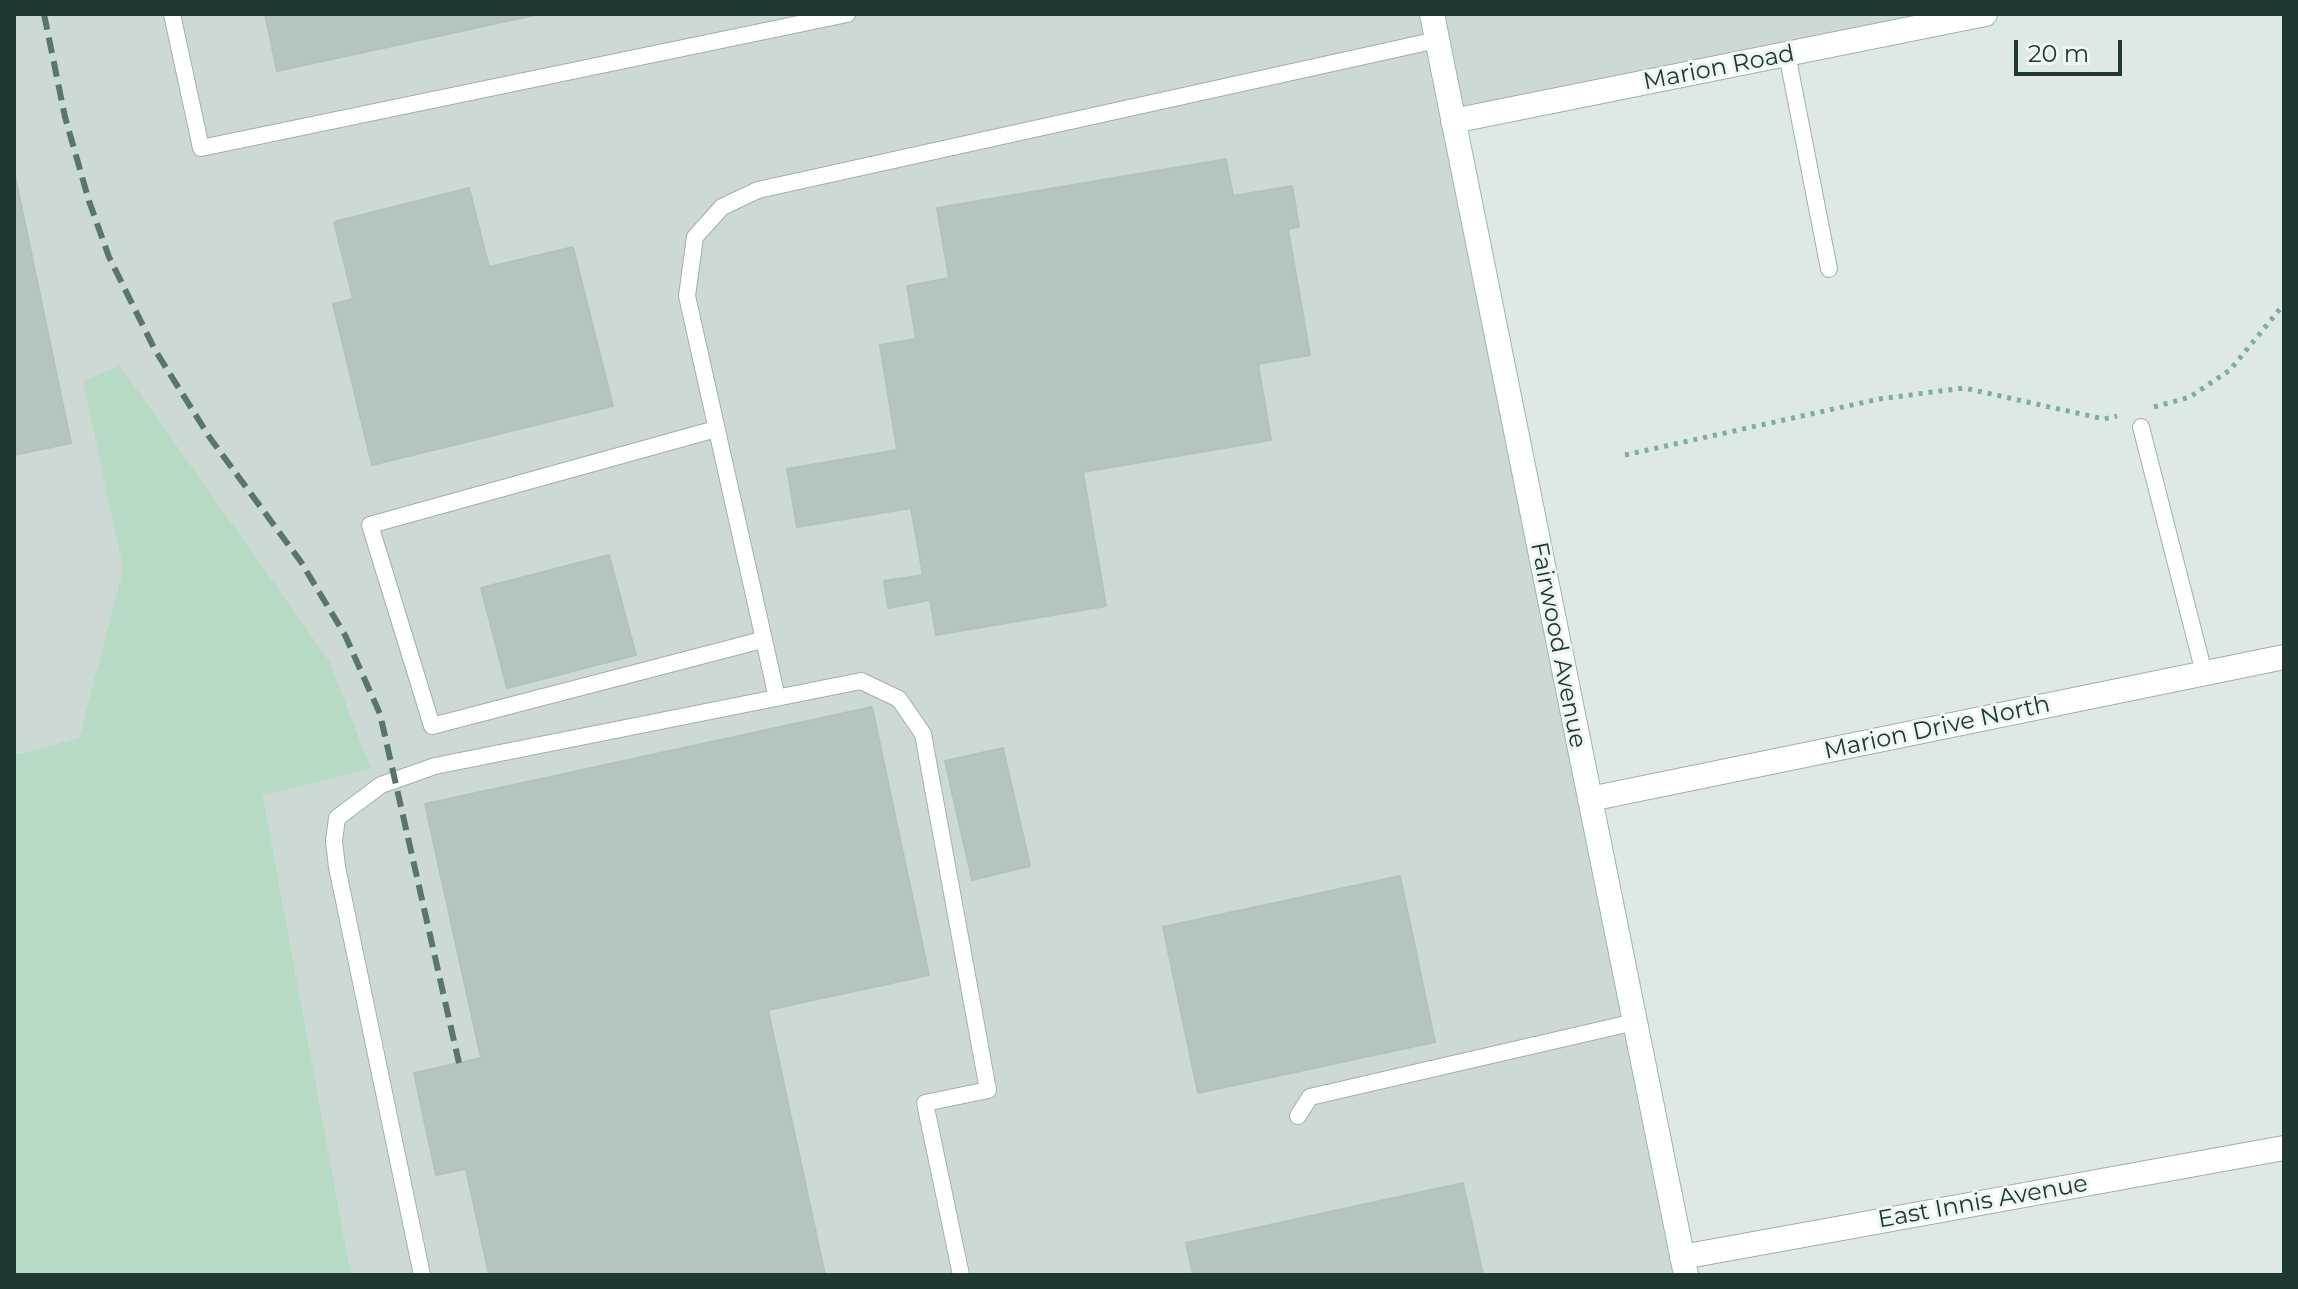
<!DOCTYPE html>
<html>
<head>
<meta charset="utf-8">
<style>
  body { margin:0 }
  #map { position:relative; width:2298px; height:1289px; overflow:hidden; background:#dee9e5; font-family:Montserrat,sans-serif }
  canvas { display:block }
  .frame { position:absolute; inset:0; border:16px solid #203834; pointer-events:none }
  .scale { position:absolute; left:2014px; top:40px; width:108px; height:36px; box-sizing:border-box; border:4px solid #203834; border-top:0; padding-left:10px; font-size:24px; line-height:28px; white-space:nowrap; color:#203834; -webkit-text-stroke:6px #eef6f3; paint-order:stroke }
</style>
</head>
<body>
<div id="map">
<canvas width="2298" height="1289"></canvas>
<div class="frame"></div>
<div class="scale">20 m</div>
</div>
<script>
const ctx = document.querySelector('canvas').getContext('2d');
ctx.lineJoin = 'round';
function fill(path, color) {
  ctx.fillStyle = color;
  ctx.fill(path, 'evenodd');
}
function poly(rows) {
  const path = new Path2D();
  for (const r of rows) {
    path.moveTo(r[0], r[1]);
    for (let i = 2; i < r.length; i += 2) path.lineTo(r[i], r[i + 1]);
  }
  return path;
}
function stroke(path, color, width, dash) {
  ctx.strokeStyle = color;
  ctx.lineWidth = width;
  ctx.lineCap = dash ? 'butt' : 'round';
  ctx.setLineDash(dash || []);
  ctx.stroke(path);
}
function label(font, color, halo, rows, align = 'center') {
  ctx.font = font + ' Montserrat,sans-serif';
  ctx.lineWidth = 6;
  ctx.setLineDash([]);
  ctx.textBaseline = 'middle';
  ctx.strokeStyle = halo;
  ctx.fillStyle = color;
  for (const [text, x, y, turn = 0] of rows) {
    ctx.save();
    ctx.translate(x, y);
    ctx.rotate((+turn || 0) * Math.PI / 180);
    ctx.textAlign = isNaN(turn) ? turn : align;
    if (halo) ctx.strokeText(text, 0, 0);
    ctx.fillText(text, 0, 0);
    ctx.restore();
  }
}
fill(poly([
  [14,14,1982,14,1461,119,1690,1275,351,1275,263,796,371,769,84,381,123,569,79,738,14,755]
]), '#ccd9d5');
fill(poly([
  [120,366,329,661,371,769,263,796,351,1275,14,1275,14,755,79,738,123,569,83,381]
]), '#b7dac4');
const building = poly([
  [265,14,540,14,277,71,265,14],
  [1226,159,1233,196,1292,186,1299,227,1288,229,1310,355,1258,364,1271,440,1083,472,1106,606,936,635,930,600,888,608,884,581,923,575,911,508,797,527,787,469,897,450,880,345,916,339,907,286,949,278,937,208,1226,159],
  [14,171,71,443,14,455,14,171],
  [469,188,489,267,573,247,613,406,372,465,333,304,353,299,334,222,469,188],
  [609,555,636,655,507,688,481,588,609,555],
  [872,707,929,975,768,1010,825,1275,489,1275,466,1169,436,1175,414,1073,481,1058,425,804,872,707],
  [1003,748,1030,866,972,880,945,761,1003,748],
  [1400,876,1435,1042,1198,1093,1163,927,1400,876],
  [1463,1183,1483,1275,1193,1275,1186,1243,1463,1183]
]);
fill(building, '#b4c4bf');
stroke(building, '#b1c3bd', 2);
const lane = poly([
  [172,14,201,148,847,14],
  [1787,54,1829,269],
  [2141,427,2204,673],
  [716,429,370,525,432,726,762,640],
  [777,698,687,296,695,237,722,207,758,190,1437,40],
  [1298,1116,1310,1097,1635,1022],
  [422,1275,337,867,334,841,337,818,381,785,435,766,861,681,899,699,923,734,988,1090,925,1103,961,1275]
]);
const street = poly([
  [1453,121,1985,14],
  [1590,799,2284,657],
  [1682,1257,2284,1148]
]);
const secondary = poly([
  [1432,14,1686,1275]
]);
stroke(lane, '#a1b0ac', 18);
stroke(street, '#a1b0ac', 26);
stroke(secondary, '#9eb5af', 26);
stroke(poly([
  [2154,407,2190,397,2230,370,2284,304],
  [1625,455,1879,399,1964,388,2104,419,2117,416]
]), '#7faca3', 5, [4, 6]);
stroke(lane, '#fff', 16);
stroke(street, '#fff', 24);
stroke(secondary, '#fff', 24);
stroke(poly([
  [44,14,65,117,89,201,109,257,155,350,210,438,301,562,345,635,380,714,459,1063]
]), '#5a7570', 6, [16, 8]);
label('24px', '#203834', '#eef6f3', [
  ["Marion Road",1719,68,-11],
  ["Fairwood Avenue",1558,645,79],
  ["Marion Drive North",1937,728,-12],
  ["East Innis Avenue",1983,1202,-10]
]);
</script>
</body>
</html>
